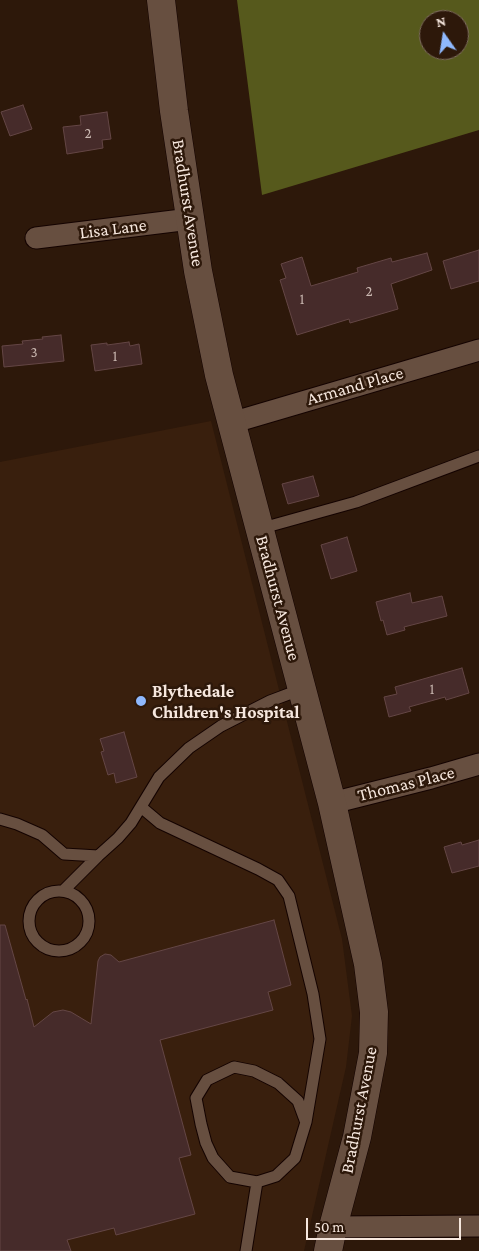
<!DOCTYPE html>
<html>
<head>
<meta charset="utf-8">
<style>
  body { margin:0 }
  #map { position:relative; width:479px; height:1251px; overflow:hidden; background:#2d180a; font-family:"Crimson Pro",serif }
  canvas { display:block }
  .north { position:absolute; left:419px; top:10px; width:50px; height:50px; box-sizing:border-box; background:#2d180a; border:1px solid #7d6b5f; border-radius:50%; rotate:347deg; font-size:14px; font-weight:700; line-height:20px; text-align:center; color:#f6e7de }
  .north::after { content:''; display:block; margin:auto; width:18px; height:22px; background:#8fb8fd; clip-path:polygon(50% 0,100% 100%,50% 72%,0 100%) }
  .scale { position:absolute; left:306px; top:1218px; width:155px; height:22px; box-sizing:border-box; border:2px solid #f6e7de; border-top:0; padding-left:6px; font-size:15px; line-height:18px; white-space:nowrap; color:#f6e7de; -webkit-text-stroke:4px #2d180a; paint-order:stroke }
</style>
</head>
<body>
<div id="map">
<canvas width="479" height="1251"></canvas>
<div class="north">N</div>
<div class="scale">50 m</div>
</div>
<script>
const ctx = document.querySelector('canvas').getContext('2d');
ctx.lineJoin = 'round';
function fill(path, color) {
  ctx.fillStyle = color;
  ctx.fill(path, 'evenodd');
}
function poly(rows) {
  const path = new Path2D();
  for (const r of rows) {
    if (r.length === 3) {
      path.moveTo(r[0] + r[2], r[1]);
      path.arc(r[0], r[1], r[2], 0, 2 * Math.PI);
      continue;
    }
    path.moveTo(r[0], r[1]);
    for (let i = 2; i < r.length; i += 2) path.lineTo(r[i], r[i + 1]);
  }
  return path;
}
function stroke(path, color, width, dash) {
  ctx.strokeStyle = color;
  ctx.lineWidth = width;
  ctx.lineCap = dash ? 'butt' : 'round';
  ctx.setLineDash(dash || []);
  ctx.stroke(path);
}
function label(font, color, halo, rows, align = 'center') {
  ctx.font = font + ' "Crimson Pro",serif';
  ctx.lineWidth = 5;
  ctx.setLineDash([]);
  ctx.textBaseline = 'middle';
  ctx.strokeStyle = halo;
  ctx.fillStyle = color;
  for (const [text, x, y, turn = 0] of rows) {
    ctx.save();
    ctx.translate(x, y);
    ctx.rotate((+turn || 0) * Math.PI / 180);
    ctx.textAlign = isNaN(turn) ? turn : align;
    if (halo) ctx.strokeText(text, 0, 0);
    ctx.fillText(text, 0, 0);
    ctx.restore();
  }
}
fill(poly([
  [211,421,342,939,352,1016,346,1067,304,1251,0,1251,0,462]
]), '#391f0d');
fill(poly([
  [237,0,479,0,479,130,262,195],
  [429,20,459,20,459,50,429,50]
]), '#56591c');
const building = poly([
  [23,105,32,129,10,136,1,112,23,105],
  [107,112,111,139,102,140,103,148,67,154,63,127,81,125,80,116,107,112],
  [479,250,479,281,451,289,443,261,479,250],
  [427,253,432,270,391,284,398,309,350,323,349,319,297,335,280,280,286,278,281,264,302,257,311,286,358,272,357,268,391,258,392,262,427,253],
  [61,335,64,361,4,367,2,346,23,344,22,341,43,339,42,337,61,335],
  [129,342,130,346,139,344,142,364,95,371,91,345,107,343,107,345,129,342],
  [313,476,319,496,288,504,282,484,313,476],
  [347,537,357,571,331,579,321,545,347,537],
  [410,593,412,603,442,596,447,616,404,627,405,630,387,635,383,620,381,621,376,602,410,593],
  [462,668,469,693,446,700,445,697,409,707,411,711,389,717,384,697,397,694,395,687,462,668],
  [124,732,137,777,116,783,114,773,108,775,101,752,104,751,100,739,124,732],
  [479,840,479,866,452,873,444,847,461,842,462,845,479,840],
  [274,920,291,985,268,992,273,1010,160,1040,191,1155,179,1158,195,1214,116,1235,114,1228,67,1240,71,1251,0,1251,0,925,5,925,26,1000,27,999,34,1027,53,1012,63,1010,71,1012,91,1024,98,961,100,957,105,954,111,955,119,962,274,920]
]);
fill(building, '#462b2a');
stroke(building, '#644645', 1);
const lane = poly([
  [259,529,356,502,479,456],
  [141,807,160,823,258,869,278,880,289,896,313,994,320,1039,306,1122,295,1158,276,1176,257,1182,246,1251],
  [0,819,17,824,42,835,64,854,98,856,118,838,131,823,159,777,189,748,221,726,270,701,302,689],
  [63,891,98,856],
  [59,921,30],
  [257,1182,230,1177,213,1158,206,1143,201,1124,196,1098,207,1080,234,1067,254,1071,278,1083,298,1101,305,1120]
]);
const street = poly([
  [36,238,190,219],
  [231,423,479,350],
  [332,803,431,778,479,764],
  [333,1227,479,1226]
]);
const secondary = poly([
  [161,0,174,111,198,271,219,375,332,803,368,964,374,1012,373,1053,357,1137,333,1227,328,1251]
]);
stroke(lane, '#140300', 13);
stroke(street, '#140300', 23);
stroke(secondary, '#140300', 29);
stroke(lane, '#674f40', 11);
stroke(street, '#674f40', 21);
stroke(secondary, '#674f40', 28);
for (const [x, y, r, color] of [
  [141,701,6,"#8fb8fd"]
]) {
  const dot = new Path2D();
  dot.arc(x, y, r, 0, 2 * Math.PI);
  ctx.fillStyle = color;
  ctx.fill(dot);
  stroke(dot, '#2d180a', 2);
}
label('15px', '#cab8b1', null, [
  ["2",88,133],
  ["2",369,291],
  ["1",302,299],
  ["3",34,352],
  ["1",115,356],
  ["1",432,689]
]);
label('18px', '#f6e7de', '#2d180a', [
  ["Bradhurst Avenue",188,203,81],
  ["Lisa Lane",113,229,-7],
  ["Armand Place",355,386,-16],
  ["Bradhurst Avenue",278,598,75],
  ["Thomas Place",406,784,-14],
  ["Bradhurst Avenue",359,1110,-79]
]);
label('bold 18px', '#f6e7de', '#2d180a', [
  ["Blythedale",152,691],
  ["Children's Hospital",152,712]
], 'left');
</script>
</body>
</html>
